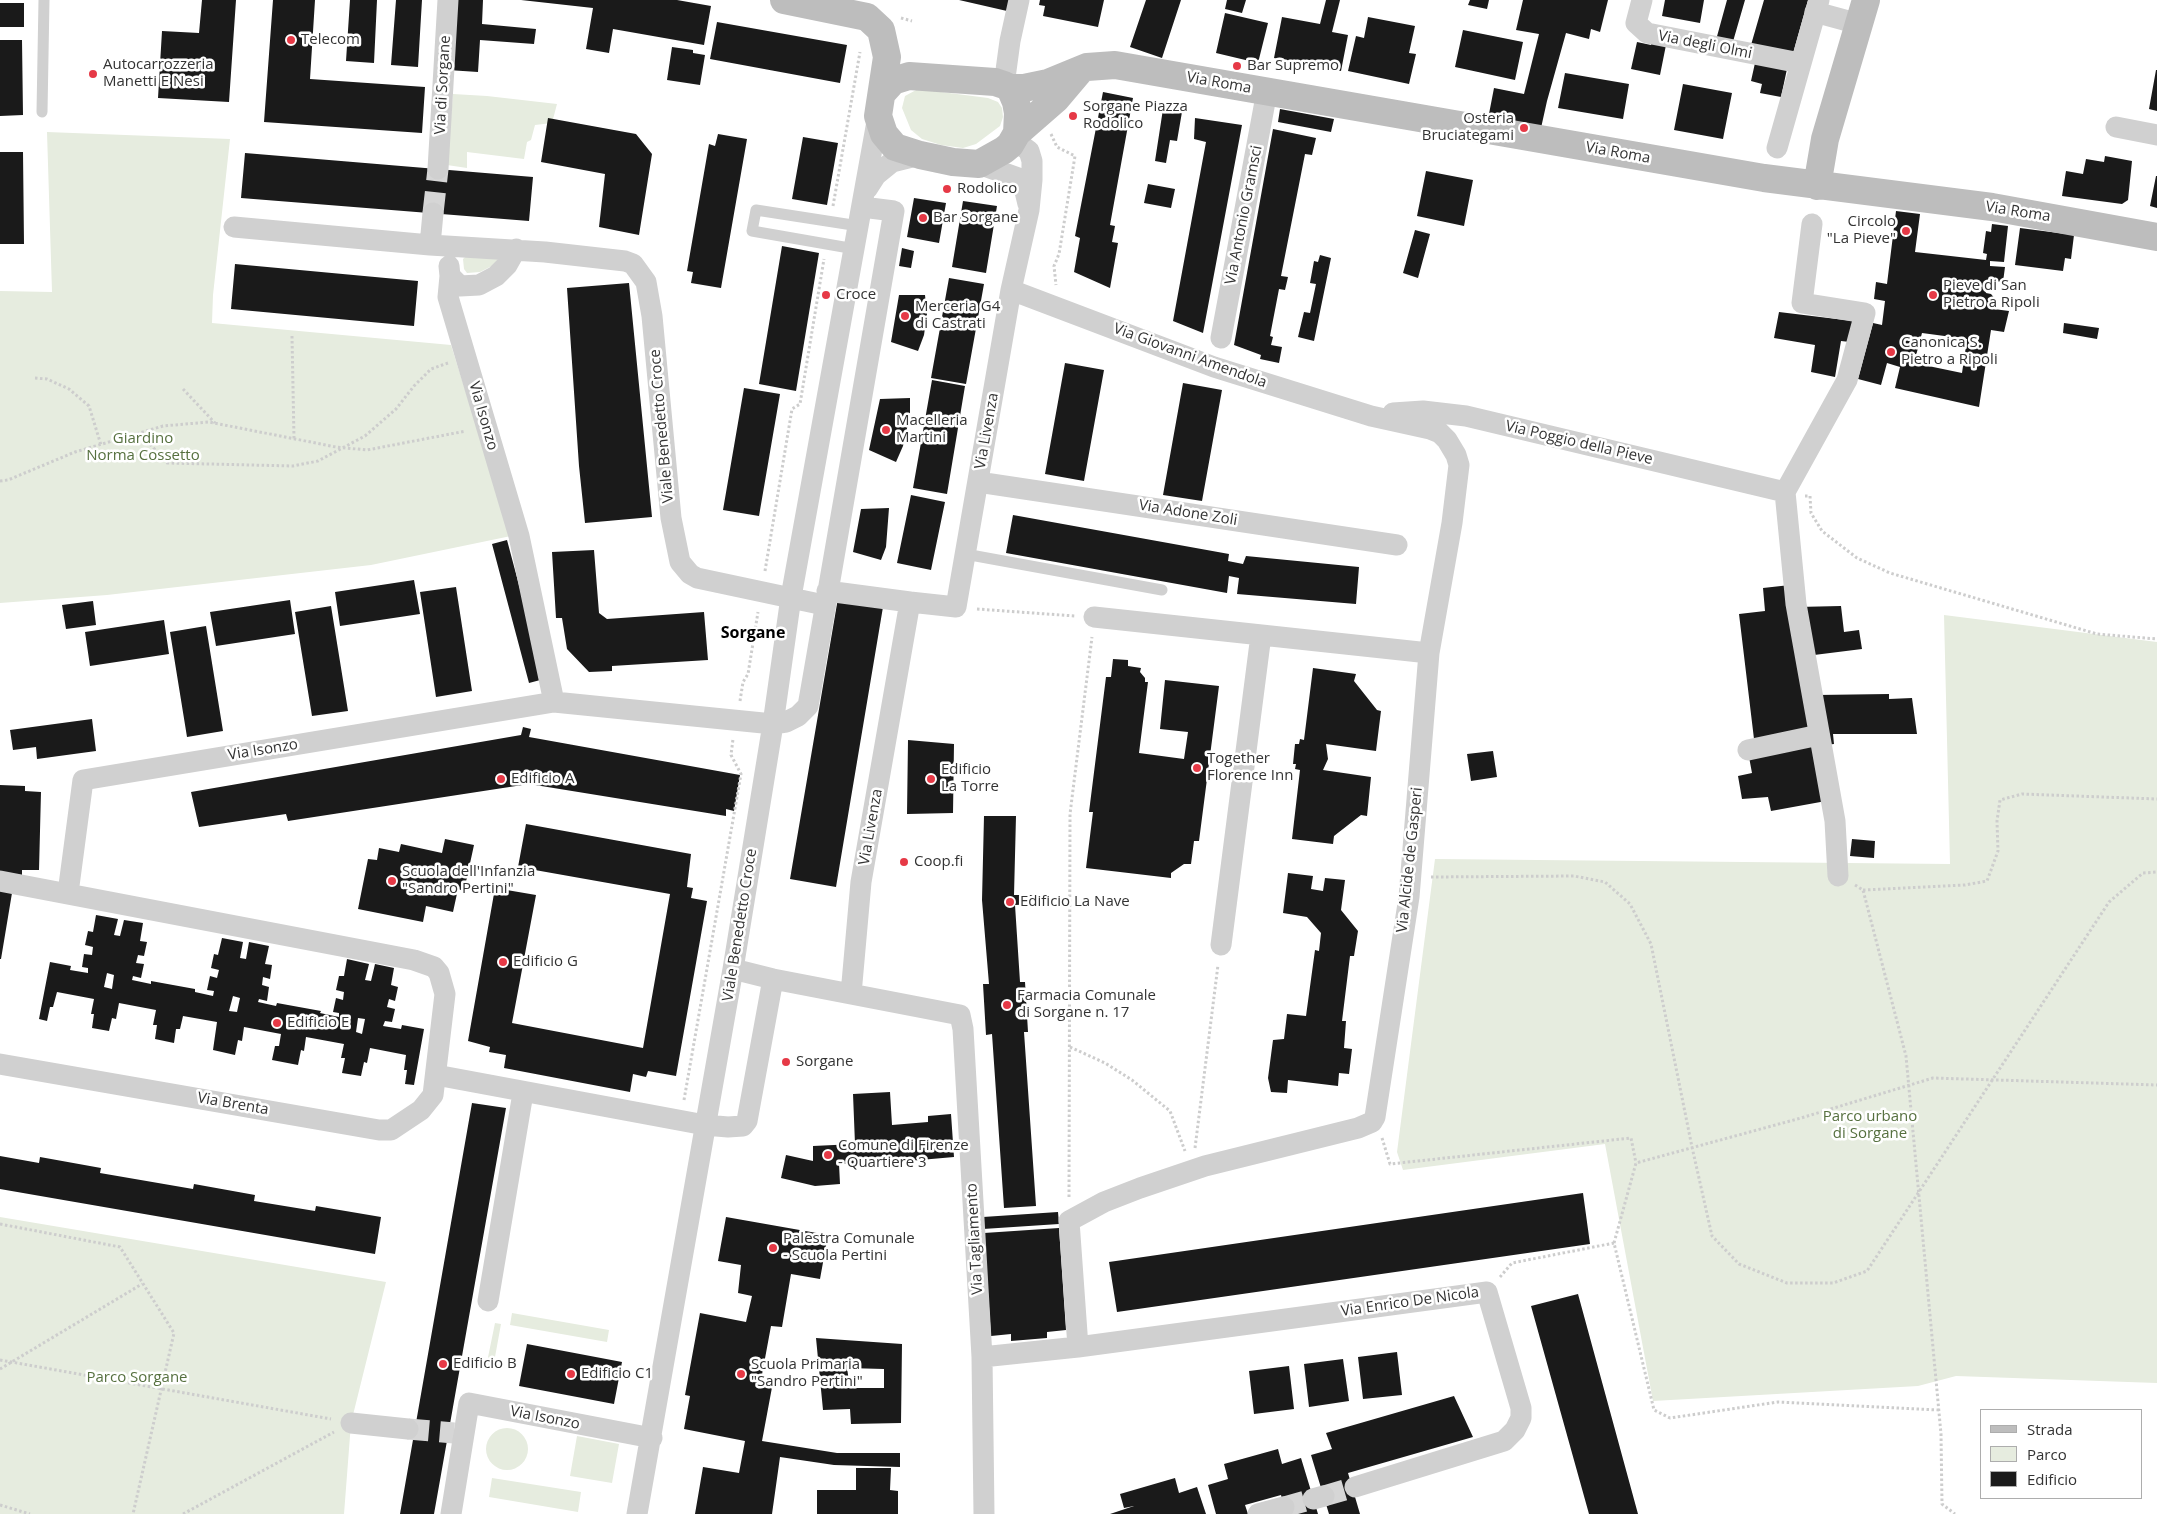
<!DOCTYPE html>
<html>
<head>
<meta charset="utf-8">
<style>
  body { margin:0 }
  #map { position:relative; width:2157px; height:1514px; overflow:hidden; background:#fff; font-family:"Open Sans",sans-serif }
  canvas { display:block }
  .legend { position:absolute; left:1980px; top:1409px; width:162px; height:90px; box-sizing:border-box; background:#fff; border:1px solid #adadad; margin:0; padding:6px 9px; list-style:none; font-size:15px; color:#333 }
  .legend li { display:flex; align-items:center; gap:10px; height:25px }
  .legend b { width:25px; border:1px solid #adadad }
</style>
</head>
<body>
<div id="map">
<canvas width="2157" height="1514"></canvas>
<ul class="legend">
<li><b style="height:6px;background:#bdbdbd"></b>Strada</li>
<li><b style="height:14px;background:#e6ecdf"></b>Parco</li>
<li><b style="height:14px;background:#1a1a1a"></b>Edificio</li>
</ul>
</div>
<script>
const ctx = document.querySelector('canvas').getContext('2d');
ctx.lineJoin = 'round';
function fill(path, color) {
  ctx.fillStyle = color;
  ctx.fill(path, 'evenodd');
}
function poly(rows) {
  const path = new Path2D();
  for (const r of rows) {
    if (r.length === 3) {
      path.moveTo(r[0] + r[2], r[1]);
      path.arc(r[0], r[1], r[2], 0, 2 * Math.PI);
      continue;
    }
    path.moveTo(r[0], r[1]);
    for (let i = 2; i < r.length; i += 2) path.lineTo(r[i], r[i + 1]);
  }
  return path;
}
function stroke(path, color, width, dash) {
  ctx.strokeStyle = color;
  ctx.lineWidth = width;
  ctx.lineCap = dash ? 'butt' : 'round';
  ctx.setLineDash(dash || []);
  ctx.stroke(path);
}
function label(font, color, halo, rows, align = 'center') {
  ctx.font = font + ' "Open Sans",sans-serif';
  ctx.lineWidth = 5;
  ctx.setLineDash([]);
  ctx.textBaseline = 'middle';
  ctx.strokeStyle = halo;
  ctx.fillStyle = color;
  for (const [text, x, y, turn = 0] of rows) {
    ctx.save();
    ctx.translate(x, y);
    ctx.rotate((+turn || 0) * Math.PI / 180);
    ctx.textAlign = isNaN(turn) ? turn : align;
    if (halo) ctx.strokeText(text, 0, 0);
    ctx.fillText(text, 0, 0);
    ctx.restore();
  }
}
fill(poly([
  [918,89,988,98,998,102,1002,108,1003,117,1000,126,976,144,963,148,941,145,922,139,911,130,902,108,905,96],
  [453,94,487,96,557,104,552,123,535,125,531,140,527,142,524,159,467,152,467,168,447,165],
  [47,132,230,139,213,295,212,323,451,345,511,536,371,565,107,595,0,603,0,291,52,292],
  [468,254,497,256,498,263,480,272,467,273,464,269,463,259],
  [1944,615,2157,642,2157,1383,1956,1376,1918,1386,1653,1401,1605,1144,1403,1170,1397,1152,1435,859,1950,864],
  [0,1217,386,1282,351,1423,344,1514,0,1514],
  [512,1313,609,1330,607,1342,510,1325],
  [495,1323,501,1324,493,1368,486,1367],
  [507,1449,21],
  [577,1436,619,1444,612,1483,570,1476],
  [492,1478,581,1492,578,1512,489,1497]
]), '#e6ecdf');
fill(poly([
  [202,0,236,0,229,102,158,98,162,31,199,33],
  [273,0,315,0,310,79,425,87,422,133,264,122],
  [350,0,377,0,374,63,346,61],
  [396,0,422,0,418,67,391,65],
  [452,0,483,0,482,24,536,29,534,44,480,40,478,72,448,70],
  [521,0,677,0,711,6,704,45,613,29,609,53,586,49,593,8],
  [959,0,1009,0,1007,11],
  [1040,0,1104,0,1098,27,1043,16,1045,6,1039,5],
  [1146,0,1181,0,1162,58,1130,47],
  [1227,0,1246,0,1242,13,1225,9],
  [1326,0,1340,0,1332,32,1348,35,1341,71,1274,58,1282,17,1320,24],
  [1470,0,1489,0,1487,9,1468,5],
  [1523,0,1608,0,1600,32,1591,29,1589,39,1566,33,1547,101,1541,128,1488,119,1494,88,1524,94,1539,34,1516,30],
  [1665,0,1704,0,1700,23,1662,16],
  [1727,0,1745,0,1732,45,1716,40],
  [1764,0,1808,0,1792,57,1751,45],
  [0,3,24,3,24,27,0,27],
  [1225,13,1268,23,1258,63,1216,53],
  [1368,17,1415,26,1409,53,1416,54,1409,84,1348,71,1356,36,1364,38],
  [717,22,847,45,840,83,710,59],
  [1463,30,1523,42,1515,80,1455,67],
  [0,40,22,40,23,115,0,116],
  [1637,42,1651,45,1652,42,1666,45,1660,75,1631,69],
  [672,47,693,50,693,53,705,55,700,85,667,80],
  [1755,63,1787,69,1781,97,1760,93,1762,84,1751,81],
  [2156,70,2157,70,2157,111,2149,109],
  [1565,73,1629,84,1623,119,1558,108],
  [1683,84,1732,93,1723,139,1674,130],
  [1103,92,1133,98,1110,225,1115,226,1112,242,1118,243,1110,288,1074,272,1080,238,1075,236],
  [1163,109,1182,112,1177,141,1170,140,1166,163,1155,161],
  [1280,109,1334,119,1331,132,1278,122],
  [548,118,636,134,652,154,639,235,599,227,605,174,541,162],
  [1195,118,1242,125,1203,333,1173,321,1206,142,1194,139],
  [1273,129,1316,138,1312,155,1305,154,1281,276,1288,277,1285,290,1279,289,1270,336,1273,337,1271,345,1282,347,1279,363,1260,359,1261,355,1234,345],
  [718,134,747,139,721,288,691,283,693,272,687,271,709,144,715,146],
  [803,137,838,143,827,205,792,199],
  [0,152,23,152,24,244,0,244],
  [245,153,533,177,529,221,241,198],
  [2105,156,2132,161,2128,200,2122,204,2062,196,2066,171,2083,174,2086,159,2104,162],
  [1426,171,1473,180,1464,226,1417,216],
  [2156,176,2157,176,2157,208,2150,206],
  [1148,184,1175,189,1171,208,1144,203],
  [914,198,946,203,939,243,907,237],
  [963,201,997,206,986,273,952,267],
  [1896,211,1920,214,1915,252,1986,260,1987,254,1983,253,1986,231,1991,232,1992,224,2008,226,2004,262,1990,261,1990,266,2005,267,2003,282,1988,280,1986,293,1991,294,1996,300,1994,309,2009,311,2004,332,1991,330,1979,407,1895,388,1900,367,1887,363,1881,385,1858,379,1873,323,1882,325,1885,301,1874,299,1876,282,1887,284],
  [1922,333,1967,339,1962,373,1914,363],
  [2020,228,2074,235,2071,259,2065,258,2063,271,2015,265],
  [1415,230,1430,234,1418,278,1403,273],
  [782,246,819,253,796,391,759,384],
  [902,248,914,251,911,268,899,266],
  [1320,255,1331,258,1314,341,1298,337,1304,312,1310,313,1316,284,1310,283,1314,261,1318,262],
  [235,264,418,281,414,326,231,309],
  [949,278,984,284,966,384,931,378],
  [629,283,652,517,585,523,579,466,567,288],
  [899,295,925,295,927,314,924,335,918,351,891,342],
  [1779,312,1853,321,1850,342,1841,341,1835,377,1811,372,1815,345,1774,338],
  [2064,323,2099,328,2097,339,2063,333],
  [1065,363,1104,370,1084,481,1045,474],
  [932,380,965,386,947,494,913,488],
  [1183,383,1222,390,1202,501,1163,495],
  [744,388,780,394,759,516,723,510],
  [910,398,910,415,903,446,896,462,869,450,880,399],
  [911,495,945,502,931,570,897,563],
  [889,508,886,547,881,560,853,552,861,509],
  [1013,515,1229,554,1228,561,1243,564,1246,556,1359,567,1356,604,1237,594,1239,578,1229,576,1227,593,1006,553],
  [507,540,544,679,529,683,492,544],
  [594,550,599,613,607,619,704,612,708,660,612,666,612,671,589,672,567,649,562,618,556,618,552,552],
  [414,580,420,614,340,626,335,592],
  [1790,585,1815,726,1754,739,1739,614,1765,611,1763,588],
  [456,587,472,691,436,697,420,592],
  [838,598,883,607,836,887,790,879],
  [290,600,295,634,216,646,210,612],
  [93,601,96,625,66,629,62,605],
  [331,606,348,711,312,716,295,612],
  [1841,606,1844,632,1859,630,1862,649,1806,656,1797,607],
  [164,620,169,654,90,666,85,632],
  [206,626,223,731,187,737,170,632],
  [1113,659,1128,660,1128,666,1141,668,1140,672,1145,678,1145,682,1148,682,1139,753,1184,759,1188,732,1160,729,1165,680,1219,686,1199,841,1194,841,1191,864,1184,864,1171,873,1171,878,1086,868,1093,812,1089,812,1106,677,1111,677],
  [1313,668,1356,674,1354,681,1377,710,1381,711,1376,751,1326,744,1328,759,1323,770,1371,777,1367,816,1361,815,1334,836,1333,844,1292,839,1300,770,1295,769,1296,764,1293,764,1295,744,1299,744,1300,739,1304,740],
  [1889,694,1889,699,1912,698,1917,734,1833,734,1834,744,1825,745,1817,695],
  [92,719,96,751,37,759,36,747,13,750,10,730],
  [523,727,531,729,529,737,740,775,734,811,726,809,726,816,529,784,288,821,286,814,199,827,191,792,521,735],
  [908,740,954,744,953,813,907,814],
  [1816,745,1826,801,1771,811,1768,797,1742,799,1738,776,1752,773,1749,757],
  [1493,751,1497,777,1471,781,1467,754],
  [0,785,25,786,25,791,41,792,39,870,22,870,22,875,0,874],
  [984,816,1016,816,1014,895,1038,895,1038,904,1015,905,1020,982,1025,982,1028,1032,1024,1032,1036,1206,1004,1208,992,1034,986,1035,983,984,989,984,982,900],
  [526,824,691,854,687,887,693,888,691,898,707,901,676,1076,648,1071,646,1077,633,1074,630,1092,504,1068,506,1055,489,1052,490,1047,468,1041,495,888,536,895,512,1023,643,1048,670,894,518,867],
  [445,839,474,845,464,891,458,889,453,912,426,906,423,922,358,909,368,859,377,860,379,848,399,852,401,844,442,853],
  [1852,839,1875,841,1874,858,1850,856],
  [1288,873,1313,876,1311,889,1323,891,1325,878,1345,880,1341,910,1358,931,1354,956,1350,956,1342,1021,1346,1021,1344,1048,1352,1049,1349,1074,1339,1073,1338,1086,1288,1080,1287,1093,1271,1092,1268,1078,1273,1040,1284,1039,1287,1014,1306,1016,1315,950,1319,951,1321,933,1307,917,1283,913],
  [0,890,12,893,1,959,0,959],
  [96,915,118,919,114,935,120,936,124,920,143,923,140,941,147,942,144,956,138,955,136,963,144,964,141,978,133,976,132,980,151,984,151,981,195,989,195,992,213,996,214,991,207,990,210,976,217,978,219,970,211,968,214,954,218,955,222,938,243,942,240,958,246,959,249,942,269,946,265,964,272,965,270,979,263,977,262,985,269,987,267,1001,259,999,258,1002,276,1006,277,1003,321,1011,320,1013,339,1017,339,1013,333,1012,336,998,343,1000,344,992,336,990,339,976,344,976,347,959,369,964,365,980,371,981,375,964,394,968,391,985,398,987,395,1001,389,999,387,1007,395,1009,392,1022,385,1021,383,1026,401,1029,402,1025,424,1029,414,1085,405,1084,407,1070,404,1070,406,1055,370,1048,367,1063,364,1062,361,1076,342,1073,345,1058,341,1058,344,1044,306,1037,304,1051,301,1050,298,1065,272,1060,275,1046,279,1046,281,1034,244,1027,242,1041,238,1040,235,1055,213,1050,217,1022,183,1016,180,1029,176,1029,174,1043,155,1039,157,1025,153,1025,156,1010,119,1003,116,1019,112,1018,109,1031,92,1028,94,1014,91,1014,94,999,57,992,53,1007,50,1007,47,1021,39,1019,50,962,71,966,70,970,88,973,88,968,82,967,84,954,92,955,93,947,85,945,88,931,93,932],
  [107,973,114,975,112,989,104,987],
  [233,996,240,998,237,1012,229,1011],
  [358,1018,365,1019,362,1034,356,1032],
  [890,1092,892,1125,928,1122,928,1116,951,1114,954,1157,886,1163,839,1164,840,1184,815,1186,781,1178,786,1155,813,1161,813,1146,855,1144,853,1094],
  [472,1103,506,1108,434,1514,400,1514],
  [0,1156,39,1163,40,1157,101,1168,100,1173,193,1189,194,1184,255,1195,254,1201,315,1211,316,1206,381,1217,375,1254,0,1189],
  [1583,1193,1590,1244,1117,1312,1109,1262],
  [1058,1212,1059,1224,983,1229,983,1217],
  [726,1217,828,1235,820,1279,791,1274,782,1327,771,1326,761,1380,773,1382,762,1441,837,1453,900,1453,900,1467,834,1465,780,1457,772,1514,695,1514,703,1467,739,1473,745,1441,684,1429,690,1396,685,1395,700,1313,746,1322,752,1296,738,1293,741,1265,718,1261],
  [1059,1228,1066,1330,1047,1332,1047,1338,1011,1341,1011,1334,991,1336,984,1233],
  [1578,1294,1638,1514,1589,1514,1531,1306],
  [816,1338,902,1344,901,1423,851,1424,850,1409,823,1410],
  [847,1368,884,1369,884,1388,850,1388],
  [527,1344,622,1362,614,1404,519,1386],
  [1397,1352,1402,1395,1363,1399,1358,1357],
  [1343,1359,1349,1401,1309,1407,1304,1364],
  [1289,1366,1294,1409,1254,1414,1249,1371],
  [1454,1396,1473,1437,1348,1473,1360,1514,1329,1514,1311,1455,1332,1449,1326,1433],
  [1278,1449,1282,1464,1301,1458,1318,1514,1286,1514,1281,1495,1245,1505,1248,1514,1216,1514,1208,1485,1228,1479,1224,1464],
  [856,1468,891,1468,890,1490,898,1491,898,1514,817,1514,817,1490,856,1490],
  [1175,1478,1179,1493,1197,1487,1206,1514,1110,1514,1134,1506,1124,1508,1120,1494]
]), '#1a1a1a');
stroke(poly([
  [433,213,438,169],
  [408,1429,454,1433],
  [1324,1496,1355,1487],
  [1284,1507,1313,1499]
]), '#d6d6d6', 21, [21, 11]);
stroke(poly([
  [901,18,912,21],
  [1051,134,1057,147,1075,156,1059,254,1054,266,1056,285],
  [833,206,860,52],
  [292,336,294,439],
  [35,378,47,379,69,389,89,406,101,445],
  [183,389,215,423],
  [140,433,167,463,293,466,318,461,365,436,396,409,414,386,431,369,448,363],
  [0,481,8,480,75,452,163,426,209,422,336,447,367,450,466,431],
  [1805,496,1810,496,1811,513,1822,531,1857,558,1890,573,2097,634,2157,639],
  [765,571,792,409,800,404,824,259],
  [977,609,1075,616],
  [740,701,743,682,748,674,758,612],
  [1431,877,1574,876,1605,882,1630,904,1651,944,1692,1147,1712,1236,1739,1264,1787,1283,1833,1283,1867,1271,2109,902,2143,873,2157,872],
  [1855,885,1863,890,1906,1056,1941,1434,1942,1504,1955,1514],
  [1863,890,1965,885,1987,881,1998,851,1997,821,2000,800,2022,794,2157,799],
  [1070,1047,1105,1063,1132,1080,1170,1111,1185,1151],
  [684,1100,741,774,731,755,733,739],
  [1382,1138,1390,1164,1631,1138,1636,1163],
  [1195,1148,1218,965],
  [1069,1197,1070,814,1092,637],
  [0,1224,120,1247,174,1333,133,1514],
  [1500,1277,1512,1263,1614,1243],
  [0,1360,331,1419],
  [0,1369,142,1284],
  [1939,1410,1778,1402,1670,1418,1654,1410,1614,1243,1636,1163,1801,1118,1933,1078,2157,1085],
  [0,1505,30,1514],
  [183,1514,334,1432]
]), '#cdcdcd', 3, [2.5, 2.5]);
stroke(poly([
  [42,112,44,0],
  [855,249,752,231,756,210,859,226],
  [965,554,1162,590]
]), '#d0d0d0', 11);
stroke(poly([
  [1642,0,1636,23,1647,33,1800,63],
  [1815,12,1859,24],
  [1004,85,1010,41,1019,0],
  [2116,127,2157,135],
  [1777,148,1819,0],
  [979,164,1018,178,1023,183,1028,204],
  [438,169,448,0],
  [867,189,876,175,892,162,920,155],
  [1812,224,1802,303,1865,313,1847,380,1785,492,1796,604,1835,821,1838,876],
  [234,227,430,245,545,252,625,261,633,264,646,282,652,316,671,518,680,562,690,574,697,578,824,605],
  [430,245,433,213],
  [449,266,450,276,460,286,479,285,496,276,507,265,516,249],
  [450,276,448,297,519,536,554,702],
  [1011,290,1214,367,1371,416,1430,429,1440,433,1447,440,1456,455,1459,465,1452,523,1429,653,1409,897,1375,1117,1372,1122,1358,1128,1205,1166,1140,1188,1104,1202,1069,1221,1078,1347],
  [1221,338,1267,91],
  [1393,413,1423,411,1466,416,1785,492],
  [978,482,1397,545],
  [827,591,910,602],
  [1094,617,1429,653],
  [1748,750,1819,735],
  [0,881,414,960,434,967,439,973,445,994,433,1095,421,1110,391,1130,379,1130,0,1064],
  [68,893,83,780,554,702,773,724,786,722,798,716,808,706,810,695,894,211,862,207],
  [1221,945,1261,635],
  [733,969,773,979,960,1015,963,1029,982,1357,984,1514],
  [851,994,861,882,910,602,956,607,1011,290,1029,210,1032,180,1032,161,1029,151,1014,140],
  [436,1075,705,1125,728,1127,743,1126,747,1121,773,979],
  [488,1301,523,1093],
  [982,1357,1078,1347,1487,1292,1521,1408,1521,1418,1515,1430,1504,1441,1355,1487],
  [351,1423,408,1429],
  [1313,1499,1324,1496],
  [451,1514,469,1403,652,1438],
  [637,1514,733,969,773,724,791,597,878,116],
  [1258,1514,1284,1507]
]), '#d0d0d0', 21);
stroke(poly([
  [784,0,867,17,881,30,887,57,878,116,884,134,895,147,920,155,953,162,979,164,1004,150,1010,145,1017,133,1018,113,1016,102,1010,88,1004,85,995,82,909,76,893,81,883,92],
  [1010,88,1024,88,1048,83,1087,67,1115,65,1764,178,1992,207,2157,237],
  [1017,133,1056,99,1078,73],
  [1817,186,1825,139,1866,0]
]), '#bdbdbd', 28);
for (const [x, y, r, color] of [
  [291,40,5,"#e63946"],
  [1237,66,5,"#e63946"],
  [93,74,5,"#e63946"],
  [1073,116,5,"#e63946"],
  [1524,128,5,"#e63946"],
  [947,189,5,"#e63946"],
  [923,218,5,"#e63946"],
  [1906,231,5,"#e63946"],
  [826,295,5,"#e63946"],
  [1933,295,5,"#e63946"],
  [905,316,5,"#e63946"],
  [1891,352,5,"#e63946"],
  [886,430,5,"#e63946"],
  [1197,768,5,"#e63946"],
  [501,779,5,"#e63946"],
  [931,779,5,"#e63946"],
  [904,862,5,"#e63946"],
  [392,881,5,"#e63946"],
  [1010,902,5,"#e63946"],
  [503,962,5,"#e63946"],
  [1007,1005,5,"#e63946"],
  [277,1023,5,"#e63946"],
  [786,1062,5,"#e63946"],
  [828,1155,5,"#e63946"],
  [773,1248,5,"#e63946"],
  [443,1364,5,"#e63946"],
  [571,1374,5,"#e63946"],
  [741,1374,5,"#e63946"]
]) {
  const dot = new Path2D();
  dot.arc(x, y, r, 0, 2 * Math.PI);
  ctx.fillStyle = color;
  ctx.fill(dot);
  stroke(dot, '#fff', 2);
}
label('15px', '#333', '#fff', [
  ["Telecom",301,40],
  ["Autocarrozzeria",103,65],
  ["Manetti E Nesi",103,82],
  ["Bar Supremo",1247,66],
  ["Sorgane Piazza",1083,107],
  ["Rodolico",1083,124],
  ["Osteria",1514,119,"right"],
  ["Bruciategami",1514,136,"right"],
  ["Rodolico",957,189],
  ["Bar Sorgane",933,218],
  ["Circolo",1896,222,"right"],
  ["\"La Pieve\"",1896,239,"right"],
  ["Pieve di San",1943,286],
  ["Pietro a Ripoli",1943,303],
  ["Croce",836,295],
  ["Merceria G4",915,307],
  ["di Castrati",915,324],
  ["Canonica S.",1901,343],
  ["Pietro a Ripoli",1901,360],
  ["Macelleria",896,421],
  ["Martini",896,438],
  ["Together",1207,759],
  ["Florence Inn",1207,776],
  ["Edificio",941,770],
  ["La Torre",941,787],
  ["Edificio A",511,779],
  ["Coop.fi",914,862],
  ["Scuola dell'Infanzia",402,872],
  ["\"Sandro Pertini\"",402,889],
  ["Edificio La Nave",1020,902],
  ["Edificio G",513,962],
  ["Farmacia Comunale",1017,996],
  ["di Sorgane n. 17",1017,1013],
  ["Edificio E",287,1023],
  ["Sorgane",796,1062],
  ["Comune di Firenze",838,1146],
  ["- Quartiere 3",838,1163],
  ["Palestra Comunale",783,1239],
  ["- Scuola Pertini",783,1256],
  ["Edificio B",453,1364],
  ["Scuola Primaria",751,1365],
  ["\"Sandro Pertini\"",751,1382],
  ["Edificio C1",581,1374]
], 'left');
label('15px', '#333', '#fff', [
  ["Via degli Olmi",1705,45,11],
  ["Via Roma",1219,83,10],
  ["Via di Sorgane",443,85,-87],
  ["Via Roma",1618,153,10],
  ["Via Roma",2018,212,9],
  ["Via Antonio Gramsci",1244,215,-79],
  ["Via Giovanni Amendola",1190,356,20],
  ["Via Isonzo",483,416,74],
  ["Viale Benedetto Croce",662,426,-95],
  ["Via Livenza",987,431,-80],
  ["Via Poggio della Pieve",1579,443,13],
  ["Via Adone Zoli",1188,513,9],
  ["Via Isonzo",263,750,-9],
  ["Via Livenza",871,827,-80],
  ["Via Alcide de Gasperi",1410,860,-84],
  ["Viale Benedetto Croce",740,925,-81],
  ["Via Brenta",233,1104,10],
  ["Via Tagliamento",975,1239,-93],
  ["Via Enrico De Nicola",1410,1302,-8],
  ["Via Isonzo",545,1418,11]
]);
label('15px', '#56703f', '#fff', [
  ["Giardino",143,439],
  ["Norma Cossetto",143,456],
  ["Parco urbano",1870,1117],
  ["di Sorgane",1870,1134],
  ["Parco Sorgane",137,1378]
]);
label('bold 16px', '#000', '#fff', [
  ["Sorgane",753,633]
]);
</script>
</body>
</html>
